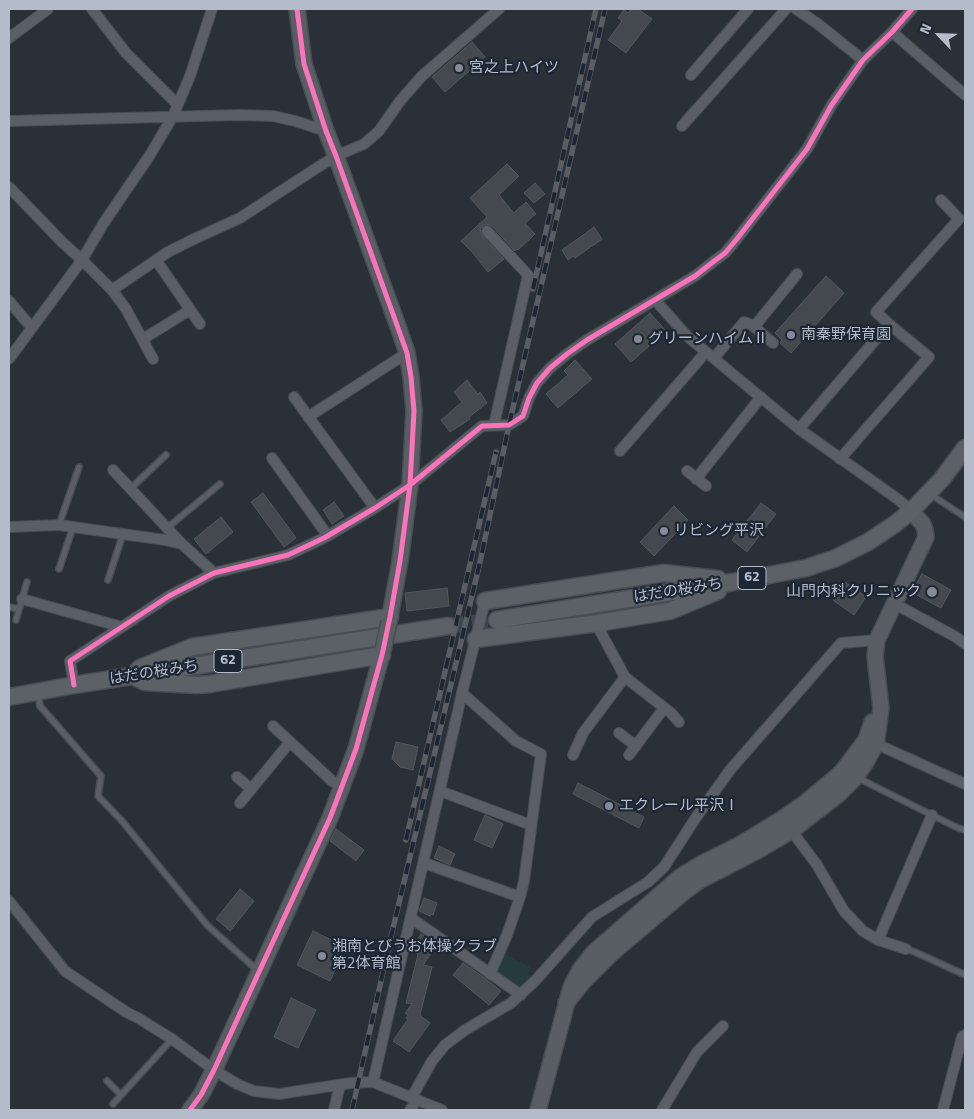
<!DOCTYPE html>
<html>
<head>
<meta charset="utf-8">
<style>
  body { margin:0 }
  #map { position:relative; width:974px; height:1119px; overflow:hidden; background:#2a3038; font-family:"Titillium Web",sans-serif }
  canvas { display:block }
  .frame { position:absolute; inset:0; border:10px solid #b4bcc9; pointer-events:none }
  .north { position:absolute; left:914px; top:10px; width:50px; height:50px; -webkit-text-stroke:4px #1d2633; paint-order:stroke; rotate:294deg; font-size:14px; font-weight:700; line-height:20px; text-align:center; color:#b4bcc9 }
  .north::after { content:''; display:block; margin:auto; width:18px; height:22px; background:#b4bcc9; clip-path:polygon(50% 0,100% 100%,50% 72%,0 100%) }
</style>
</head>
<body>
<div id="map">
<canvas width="974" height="1119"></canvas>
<div class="frame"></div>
<div class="north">N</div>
</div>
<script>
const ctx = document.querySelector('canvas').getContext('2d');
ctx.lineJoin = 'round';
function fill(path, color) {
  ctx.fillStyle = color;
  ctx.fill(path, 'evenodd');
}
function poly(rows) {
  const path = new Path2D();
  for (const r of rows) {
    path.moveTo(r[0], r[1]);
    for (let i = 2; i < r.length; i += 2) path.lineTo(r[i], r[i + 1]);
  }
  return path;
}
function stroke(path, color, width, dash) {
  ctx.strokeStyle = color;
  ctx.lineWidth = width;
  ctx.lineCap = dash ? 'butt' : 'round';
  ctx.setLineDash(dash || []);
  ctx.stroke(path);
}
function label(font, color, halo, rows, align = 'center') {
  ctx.font = font + ' "Titillium Web","Noto Sans JP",sans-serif';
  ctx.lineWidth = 4.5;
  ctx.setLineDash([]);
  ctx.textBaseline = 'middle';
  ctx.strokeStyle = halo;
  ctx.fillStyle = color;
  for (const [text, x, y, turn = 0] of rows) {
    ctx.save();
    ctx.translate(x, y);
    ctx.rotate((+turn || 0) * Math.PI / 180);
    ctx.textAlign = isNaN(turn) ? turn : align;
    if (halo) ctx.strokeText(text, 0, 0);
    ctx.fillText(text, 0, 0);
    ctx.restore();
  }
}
fill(poly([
  [504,953,531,968,528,973,533,978,524,988,516,988,496,973]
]), '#273a3e');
const building = poly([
  [632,9,638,9,652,19,626,53,608,40,622,21,618,18,624,10,628,13,632,9],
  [472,42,485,57,445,92,432,77,472,42],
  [507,164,519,176,499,195,514,213,526,202,536,214,525,223,535,234,518,250,517,249,515,251,492,226,486,224,483,226,480,229,482,235,504,259,488,272,473,253,461,241,487,217,470,198,507,164],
  [535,183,545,194,534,203,524,193,535,183],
  [594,227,602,239,575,258,573,256,568,260,562,250,594,227],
  [826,276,844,293,791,353,780,343,782,340,775,333,826,276],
  [650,313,666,331,631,362,615,344,650,313],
  [575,360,592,379,558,408,546,394,568,375,564,371,575,360],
  [467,380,478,394,480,392,487,403,469,417,470,419,450,432,441,420,462,402,454,392,467,380],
  [263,493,296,538,284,547,251,502,263,493],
  [334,502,344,516,332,524,323,510,334,502],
  [761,503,776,514,747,552,732,540,761,503],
  [674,506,688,520,654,556,640,542,674,506],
  [221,517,233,532,206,554,194,539,221,517],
  [922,574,951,590,941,608,913,593,914,590,913,590,922,574],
  [845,582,866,597,854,615,833,600,845,582],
  [447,588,449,606,407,611,405,593,447,588],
  [396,742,418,747,413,770,400,767,392,759,396,742],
  [578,783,644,817,639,828,573,794,578,783],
  [485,815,503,824,492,848,474,840,485,815],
  [336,829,364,850,356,861,330,841,336,829],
  [439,846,455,854,450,865,434,858,439,846],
  [240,889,254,901,230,931,216,919,240,889],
  [424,898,437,903,433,915,431,914,430,916,419,911,424,898],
  [313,931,346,947,330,981,297,965,313,931],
  [421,934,437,945,423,965,432,967,420,1015,430,1023,409,1052,393,1041,408,1019,406,1018,408,1015,405,1013,412,1004,406,1003,418,954,411,949,421,934],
  [463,963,483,977,501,991,489,1005,453,975,463,963],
  [291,998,316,1010,298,1048,274,1037,291,998]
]);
fill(building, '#444950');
stroke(building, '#52575f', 1);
stroke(poly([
  [448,626,497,620]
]), '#3f454e', 16, [16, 8]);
const lane = poly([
  [131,488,166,455],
  [930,494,965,517],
  [59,525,79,467],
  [167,528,220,484],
  [59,569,73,527],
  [108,580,123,534],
  [9,607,19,609],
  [16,620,27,582],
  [38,694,40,706,101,776,98,796,122,821,207,925,257,970],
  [858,778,958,828,965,830],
  [906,949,915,952,963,974,965,973],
  [107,1081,121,1095],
  [113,1104,172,1039]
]);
const street = poly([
  [92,9,126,53,174,101,178,103],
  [796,9,818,24,863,60],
  [892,32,965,95],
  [9,38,48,9],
  [691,75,748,9],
  [9,121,239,115,273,116,295,121,326,131],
  [682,126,786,9],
  [9,187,62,242,82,260,112,290,126,309,153,359],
  [487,231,528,275,494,425],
  [156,260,200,324],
  [112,290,168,252,194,239,240,218,315,169,336,156,364,144,379,131,400,101,422,76,499,9],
  [655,300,688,337,799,429,899,500,911,511],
  [9,301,32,328],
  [754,327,797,274],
  [143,339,190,310],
  [714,358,744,322,752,325,773,343],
  [9,359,82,260,103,224,150,155,173,116,190,76,212,9],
  [294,397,375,508],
  [308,417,407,353],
  [799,429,889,324],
  [620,451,706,352],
  [272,458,328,536],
  [840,459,929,357,889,324,876,312,959,219,941,200],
  [113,470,182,544,214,573],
  [687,471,706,486],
  [696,479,761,397],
  [9,527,59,525,165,540,182,544],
  [22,599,122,627],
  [895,604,956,637,965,644],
  [598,623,599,629,625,677,671,713,679,722],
  [74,685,70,661,169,596,214,573,288,555,324,538,375,508,410,485,482,426,509,425,523,416,529,398,537,383,550,368,567,354,587,340,695,276,713,262,725,253,736,240,807,149,831,106,863,60,892,32,912,9],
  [462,693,516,741,541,754,524,881,520,897,507,935,490,974],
  [273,726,332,781,342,787],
  [619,733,636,746],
  [872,742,965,784],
  [573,755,583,733,625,677],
  [629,755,664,708],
  [237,777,251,789],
  [440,791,531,825],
  [240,803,290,742],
  [788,826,817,865,844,911,863,931,878,940,906,949],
  [424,863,520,897],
  [9,901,65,971,126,1012,138,1018,172,1039,214,1070,237,1084,254,1091,279,1094,351,1083,373,1082,442,1110],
  [411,918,521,995],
  [878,940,932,815],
  [373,1082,462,693,485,601],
  [412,1097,432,1061,445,1045,465,1030,511,1003,535,981,592,917,648,882,664,867,695,819,730,770,841,643,877,640],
  [334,1110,340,1085],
  [410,1110,417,1100],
  [662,1110,697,1052,723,1026],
  [943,1110,962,1037,965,1035]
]);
const secondary = poly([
  [297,9,304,64,326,131,336,156,400,332,407,353,411,377,414,411,410,485,400,561,389,622],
  [566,1003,583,982,611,954,684,892,699,881,757,851,791,831,839,794,856,777,866,762,876,744,881,708,875,656,877,640,926,537,925,530,923,524,911,511],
  [190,1110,201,1095,214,1070,330,818,356,749,383,650],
  [538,1110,571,987,580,970,593,953,680,877,703,863,741,844,782,819,805,803,841,773,866,740,872,722]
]);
const primary = poly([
  [485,601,664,573,718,579],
  [497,620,733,582,806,568,836,558,868,542,895,524,911,511,942,479,965,448],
  [476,639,598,623,670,611,718,591],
  [382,655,210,684,196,685,145,682,133,676,140,668,192,647,390,617],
  [9,697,74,685,448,626]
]);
stroke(lane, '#484c53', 8);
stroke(street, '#484c53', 12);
stroke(secondary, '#484c53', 18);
stroke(primary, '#484c55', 19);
stroke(lane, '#5a5e66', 5);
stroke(street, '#5a5e66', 10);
stroke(secondary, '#595d64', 15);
stroke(primary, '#5c6168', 16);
const rail = poly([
  [533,289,596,9],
  [406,840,496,452],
  [352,1110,390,941,480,562,509,425,605,9]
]);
stroke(rail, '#595d64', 5.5);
stroke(rail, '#1d2633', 4, [11]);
const secondaryBridge = poly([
  [383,650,389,622]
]);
stroke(secondaryBridge, '#484c53', 18, []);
stroke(secondaryBridge, '#595d64', 15);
stroke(poly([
  [74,685,70,661,169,596,214,573,288,555,324,538,375,508,410,485,482,426,509,425,523,416,529,398,537,383,550,368,567,354,587,340,695,276,713,262,725,253,736,240,807,149,831,106,863,60,892,32,912,9],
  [190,1110,201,1095,214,1070,259,972,330,818,356,749,382,655,390,617,400,561,410,485,414,411,411,377,407,353,336,156,326,131,304,64,297,9]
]), '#fb73b8', 5);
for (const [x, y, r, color] of [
  [459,68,5,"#848b96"],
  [791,335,5,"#848b96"],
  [638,339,5,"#848b96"],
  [664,531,5,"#848b96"],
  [932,592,6,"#848b96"],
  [609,806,5,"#848b96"],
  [322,956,5,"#848b96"]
]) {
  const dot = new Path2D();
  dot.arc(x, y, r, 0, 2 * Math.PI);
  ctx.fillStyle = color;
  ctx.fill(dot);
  stroke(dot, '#1d2633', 2);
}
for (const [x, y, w] of [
  [752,578,28],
  [228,661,28]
]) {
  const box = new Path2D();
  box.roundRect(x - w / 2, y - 11.5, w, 23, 4);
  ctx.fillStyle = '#1d2633';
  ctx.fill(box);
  stroke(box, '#b4bcc9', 1);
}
label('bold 14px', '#b4bcc9', null, [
  ["62",752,578],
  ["62",228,661]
]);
label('15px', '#b4bcc9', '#1d2633', [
  ["宮之上ハイツ",469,68],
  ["南秦野保育園",801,335],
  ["グリーンハイムⅡ",648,339],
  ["リビング平沢",674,531],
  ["山門内科クリニック",921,592,"right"],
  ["エクレール平沢Ⅰ",619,806],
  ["湘南とびうお体操クラブ",332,947],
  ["第2体育館",332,964]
], 'left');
label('15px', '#b4bcc9', '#1d2633', [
  ["はだの桜みち",678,591,-9],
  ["はだの桜みち",154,673,-9]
]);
</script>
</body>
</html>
